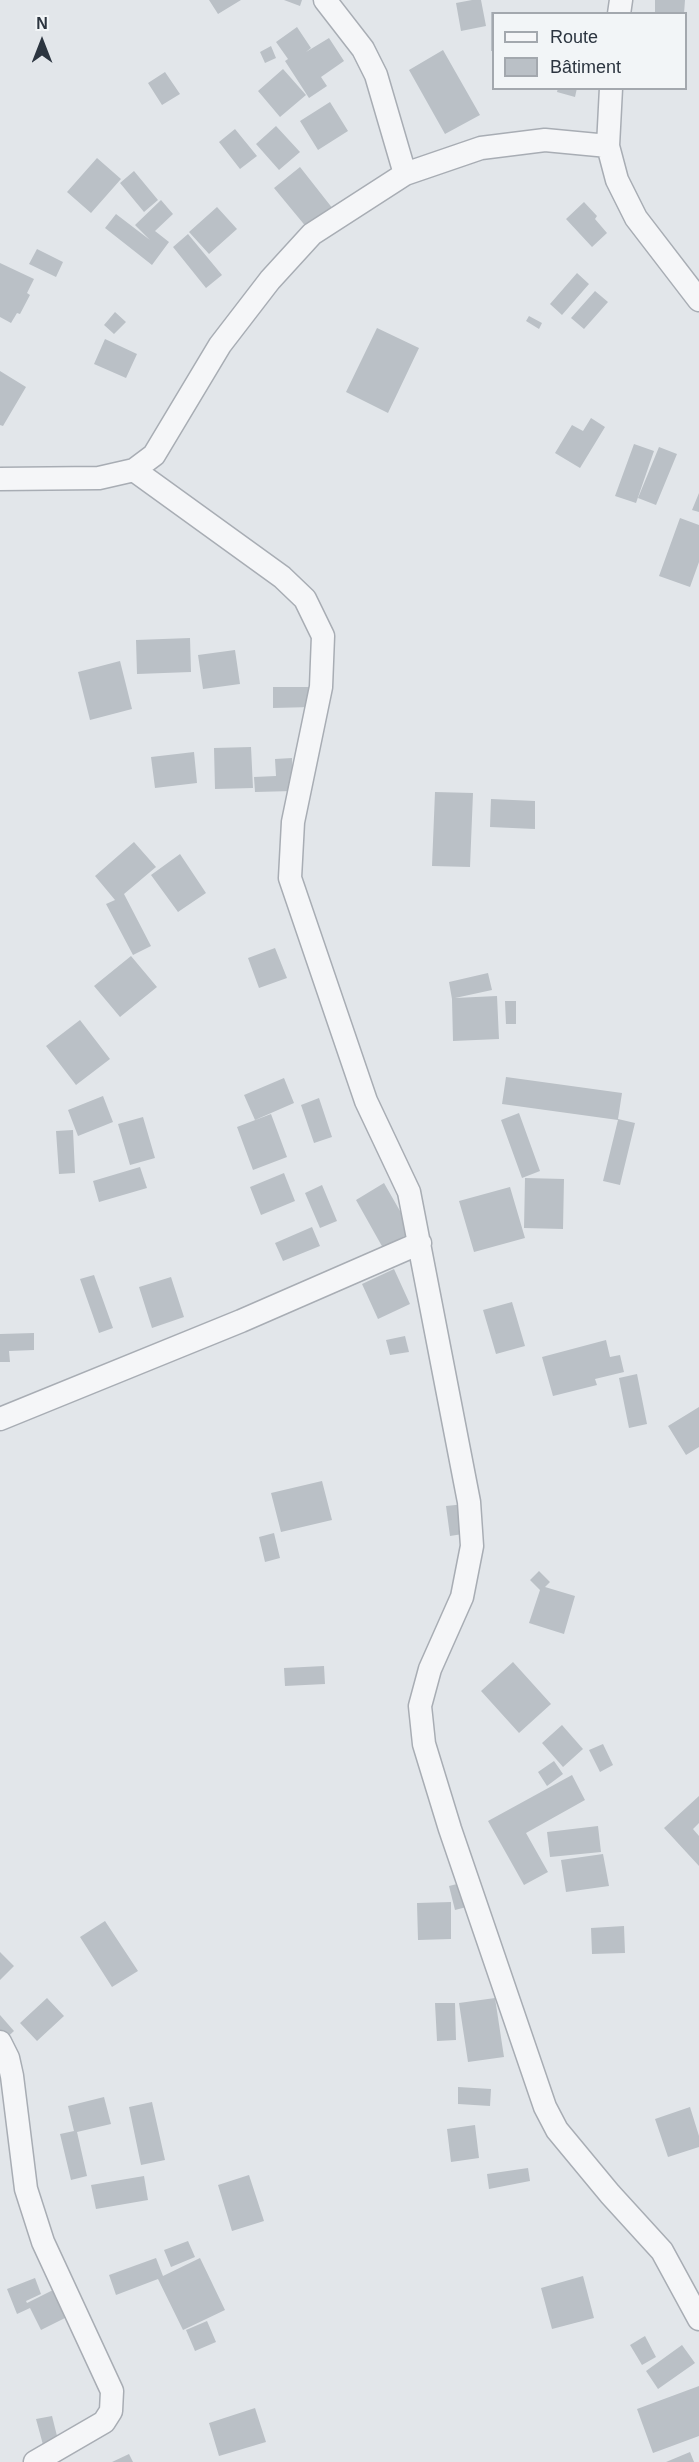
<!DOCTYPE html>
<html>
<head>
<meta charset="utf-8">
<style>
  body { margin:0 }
  #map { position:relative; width:699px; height:2462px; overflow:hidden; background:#e2e6ea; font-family:Arial,sans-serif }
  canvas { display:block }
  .legend { position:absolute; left:492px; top:12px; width:195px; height:78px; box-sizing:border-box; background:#f2f5f7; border:2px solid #a3a8ae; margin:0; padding:8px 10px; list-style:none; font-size:18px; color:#2c3540 }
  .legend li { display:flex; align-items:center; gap:12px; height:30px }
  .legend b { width:30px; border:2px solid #a3a8ae }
  .north { position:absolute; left:12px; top:12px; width:60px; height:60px; -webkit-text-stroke:4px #f2f5f7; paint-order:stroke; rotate:0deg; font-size:16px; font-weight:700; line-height:24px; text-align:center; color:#2c3540 }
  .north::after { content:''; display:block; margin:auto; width:21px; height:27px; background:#2c3540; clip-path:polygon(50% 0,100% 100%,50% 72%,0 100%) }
</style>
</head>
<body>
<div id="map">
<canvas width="699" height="2462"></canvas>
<ul class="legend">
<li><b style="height:8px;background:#f5f6f8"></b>Route</li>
<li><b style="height:16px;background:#bac0c6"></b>Bâtiment</li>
</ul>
<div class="north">N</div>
</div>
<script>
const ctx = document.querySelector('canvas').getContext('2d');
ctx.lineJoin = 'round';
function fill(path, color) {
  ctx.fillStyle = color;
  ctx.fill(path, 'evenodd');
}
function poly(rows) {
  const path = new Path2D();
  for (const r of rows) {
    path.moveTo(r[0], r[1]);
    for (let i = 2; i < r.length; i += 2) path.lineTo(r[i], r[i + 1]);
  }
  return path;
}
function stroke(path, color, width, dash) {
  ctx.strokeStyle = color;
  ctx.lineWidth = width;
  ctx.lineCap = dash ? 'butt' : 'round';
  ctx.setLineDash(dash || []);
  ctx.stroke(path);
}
fill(poly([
  [209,0,241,0,218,14],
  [284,0,302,0,300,6],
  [472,0,481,0,486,26,461,31,456,3],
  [655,0,685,0,684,14,655,14],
  [491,12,494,12,494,51,491,51],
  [297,27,311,48,306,52,329,38,344,61,321,77,327,86,309,98,285,61,288,59,276,42],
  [271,46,276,58,265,63,260,52],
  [443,50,480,115,445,134,409,70],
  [283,69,306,95,280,117,258,91],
  [165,72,180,94,162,105,148,83],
  [558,88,577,88,575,97,557,92],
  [330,102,348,131,318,150,300,121],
  [276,126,300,152,279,170,256,144],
  [235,129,257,156,240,169,219,142],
  [97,158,121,179,91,213,67,192],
  [300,167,337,214,312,234,274,188],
  [134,171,158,200,144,212,120,183],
  [161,200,173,214,155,231,169,242,152,265,105,228,116,214,150,240,135,225],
  [584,202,597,216,595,219,607,233,592,247,566,219],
  [217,207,237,229,209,254,189,232],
  [188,234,222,275,206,288,173,247],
  [37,249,63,262,56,277,29,264],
  [0,263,34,279,27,293,30,295,20,314,17,313,11,323,0,317],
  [577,273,589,284,562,315,550,304],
  [595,291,608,302,584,329,571,318],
  [115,312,126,322,114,334,104,325],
  [529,316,542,323,539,329,526,321],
  [377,328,419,348,388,413,346,392],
  [105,339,137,354,126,378,94,364],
  [0,371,26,387,3,426,0,425],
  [591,418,605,427,580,468,555,453,572,425,583,431],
  [634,444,654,451,636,503,615,496],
  [659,447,677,454,656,505,638,498],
  [699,493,699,512,692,510],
  [680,518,699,525,699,562,690,587,659,576],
  [190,638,191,672,137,674,136,640],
  [235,650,240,684,203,689,198,655],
  [120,661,132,709,90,720,78,672],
  [273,687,312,687,312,707,273,708],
  [251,747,253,788,215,789,214,748],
  [194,752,197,783,155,788,151,757],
  [292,758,293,791,255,792,254,777,276,776,275,759],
  [435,792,473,793,470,867,432,866],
  [491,799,535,801,535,829,490,827],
  [134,842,156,867,124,894,151,946,133,955,106,904,115,900,95,876],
  [180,854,206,893,178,912,151,875],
  [275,948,287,978,259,988,248,958],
  [131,956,157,987,120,1017,94,986],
  [488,973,492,990,455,998,497,996,499,1039,453,1041,452,999,449,982],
  [505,1001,516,1001,516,1024,506,1024],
  [80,1020,110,1059,76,1085,46,1046],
  [506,1077,622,1093,618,1119,635,1123,620,1185,603,1181,618,1120,502,1104],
  [284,1078,294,1103,255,1120,244,1095],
  [103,1096,113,1122,78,1136,68,1110],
  [319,1098,332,1137,314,1143,301,1105],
  [519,1113,540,1171,522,1178,501,1120],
  [271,1114,287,1157,253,1170,237,1127],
  [143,1117,155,1158,130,1165,118,1124],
  [73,1130,75,1173,59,1174,56,1131],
  [140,1167,147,1188,99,1202,93,1181],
  [284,1173,295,1201,261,1215,250,1187],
  [525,1178,564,1179,563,1229,524,1228],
  [384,1183,412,1232,383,1248,356,1200],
  [322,1185,337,1221,320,1228,305,1193],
  [510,1187,525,1238,474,1252,459,1201],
  [312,1227,320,1246,283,1261,275,1243],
  [394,1269,410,1304,378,1319,362,1284],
  [94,1275,113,1328,99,1333,80,1279],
  [171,1277,184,1317,152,1328,139,1287],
  [512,1302,525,1346,496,1354,483,1310],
  [34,1333,34,1350,9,1351,10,1362,0,1362,0,1334],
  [405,1336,409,1352,390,1355,386,1340],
  [606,1340,610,1357,620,1355,624,1372,595,1379,597,1385,553,1396,542,1357],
  [637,1374,647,1424,629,1428,619,1378],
  [699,1407,699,1447,686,1455,668,1426],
  [322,1481,332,1520,281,1532,271,1493],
  [465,1504,469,1533,450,1536,446,1506],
  [274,1533,280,1558,265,1562,259,1537],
  [539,1571,550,1582,545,1587,575,1596,564,1634,529,1623,540,1590,530,1580],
  [513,1662,551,1704,519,1733,481,1691],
  [324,1666,325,1684,285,1686,284,1668],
  [562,1725,583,1749,563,1767,542,1743],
  [603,1744,613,1765,600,1772,589,1750],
  [554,1761,563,1774,547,1786,538,1772],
  [572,1775,585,1800,526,1833,548,1872,524,1885,488,1821],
  [699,1796,699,1823,693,1829,699,1836,699,1866,664,1828],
  [598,1826,601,1852,550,1857,547,1832],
  [603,1854,609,1886,566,1892,561,1860],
  [477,1879,482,1903,455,1910,449,1886],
  [451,1902,451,1939,418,1940,417,1903],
  [105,1921,138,1971,112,1987,80,1937],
  [624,1926,625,1953,592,1954,591,1928],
  [0,1952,14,1966,0,1980],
  [47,1998,64,2016,37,2041,20,2023],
  [495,1998,504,2057,468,2062,459,2003],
  [435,2003,455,2003,456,2040,437,2041],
  [0,2015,14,2031,0,2044],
  [458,2087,491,2089,490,2106,458,2104],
  [104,2097,111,2124,77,2132,87,2176,71,2180,60,2134,74,2131,68,2106],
  [152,2102,165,2160,141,2165,129,2107],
  [690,2107,699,2136,699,2147,668,2157,655,2119],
  [475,2125,479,2158,451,2162,447,2129],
  [528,2168,530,2181,489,2189,487,2174],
  [249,2175,264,2221,232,2231,218,2185],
  [144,2176,148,2200,96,2209,91,2185],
  [188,2241,195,2257,171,2267,164,2250],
  [156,2258,163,2276,200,2258,225,2310,183,2330,158,2279,116,2295,109,2275],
  [583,2276,594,2318,552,2329,541,2288],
  [35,2278,41,2294,26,2301,27,2303,61,2286,75,2313,41,2330,30,2308,17,2314,7,2289],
  [207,2321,216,2342,195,2351,186,2330],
  [645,2336,656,2357,642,2365,630,2345],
  [682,2345,695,2363,658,2389,646,2371],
  [699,2386,699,2436,653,2453,637,2409],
  [255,2408,266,2442,219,2456,209,2423],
  [52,2416,60,2448,45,2452,36,2419],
  [690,2452,694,2462,666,2462],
  [129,2454,133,2462,112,2462]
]), '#bac0c6');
const minor = poly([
  [325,0,363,49,376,75,405,174],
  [619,14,621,0],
  [611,88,608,146,617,180,636,218,699,300],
  [134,470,282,577,305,599,323,636,321,687,293,822,290,878,366,1101,409,1192,469,1502,472,1546,462,1597,430,1669,420,1706,424,1744,450,1829,545,2107,557,2130,610,2194,662,2251,699,2319],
  [0,479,99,478,134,470,154,455,220,345,270,280,312,234,405,174,481,148,545,140,608,146],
  [0,1419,241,1321,420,1243],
  [0,2042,8,2058,12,2076,26,2189,43,2242,112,2391,111,2411,104,2422,35,2462]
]);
stroke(minor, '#a8adb4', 25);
stroke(minor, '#f5f6f8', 22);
</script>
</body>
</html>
